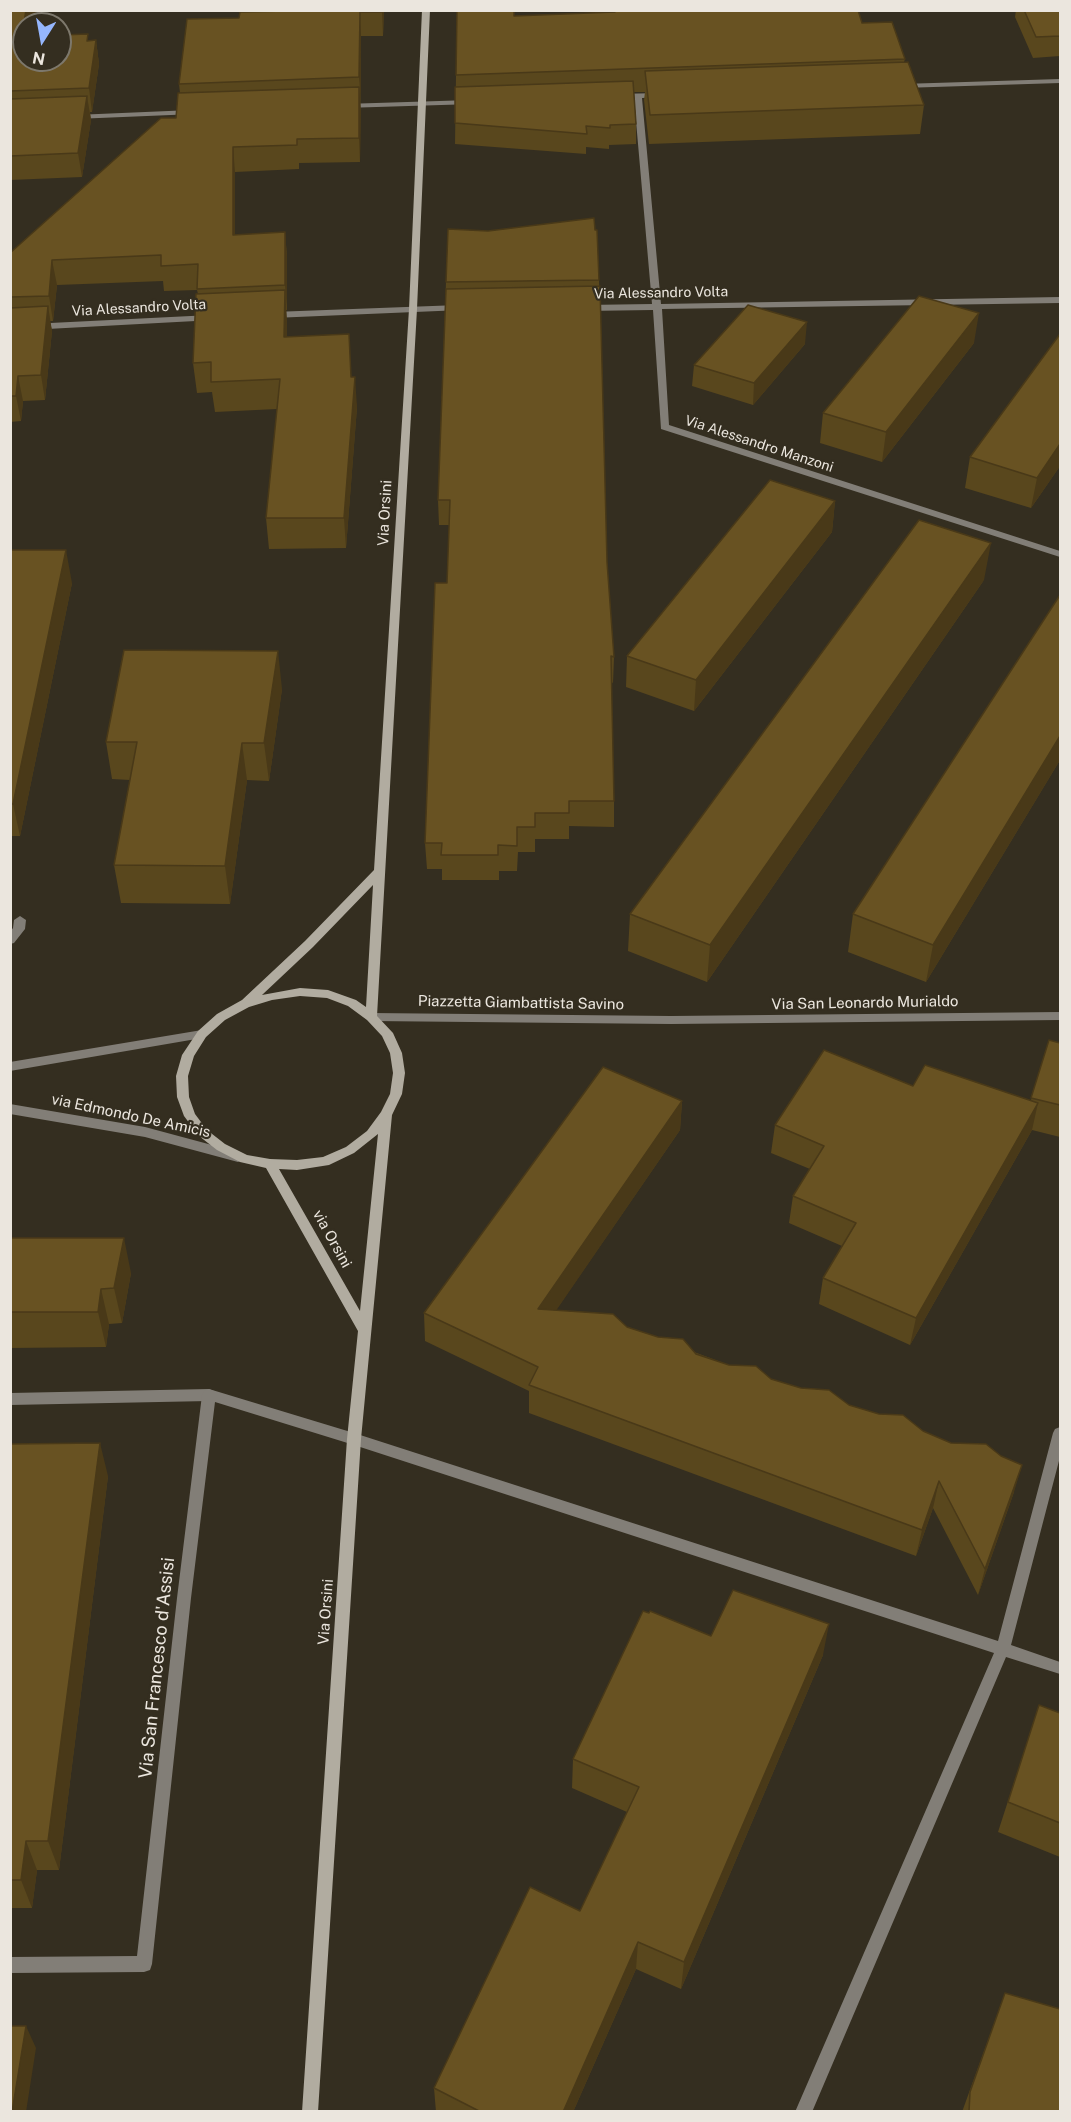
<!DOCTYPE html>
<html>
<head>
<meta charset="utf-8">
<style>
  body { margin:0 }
  #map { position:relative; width:1071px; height:2122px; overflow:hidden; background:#342e20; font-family:"Public Sans",sans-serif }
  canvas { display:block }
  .frame { position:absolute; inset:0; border:12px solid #ebe6de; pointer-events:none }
  .north { position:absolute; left:12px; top:12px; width:60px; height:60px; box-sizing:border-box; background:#342e20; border:2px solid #7d786c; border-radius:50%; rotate:191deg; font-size:16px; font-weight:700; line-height:24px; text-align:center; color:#ebe6de }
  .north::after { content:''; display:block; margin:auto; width:21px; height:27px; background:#95b6fd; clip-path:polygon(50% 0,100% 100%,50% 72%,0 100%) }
</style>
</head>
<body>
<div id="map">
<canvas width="1071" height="2122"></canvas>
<div class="frame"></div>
<div class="north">N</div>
</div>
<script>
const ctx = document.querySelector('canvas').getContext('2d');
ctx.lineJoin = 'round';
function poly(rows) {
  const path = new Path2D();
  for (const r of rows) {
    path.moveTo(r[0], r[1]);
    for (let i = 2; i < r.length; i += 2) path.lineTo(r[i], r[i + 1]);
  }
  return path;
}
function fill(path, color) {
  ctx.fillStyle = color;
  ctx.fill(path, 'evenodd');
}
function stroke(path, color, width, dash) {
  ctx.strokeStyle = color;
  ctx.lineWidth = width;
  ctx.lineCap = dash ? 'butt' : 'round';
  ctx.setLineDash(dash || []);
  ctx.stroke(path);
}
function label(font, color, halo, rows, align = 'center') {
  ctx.font = font + ' "Public Sans",sans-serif';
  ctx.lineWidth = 4.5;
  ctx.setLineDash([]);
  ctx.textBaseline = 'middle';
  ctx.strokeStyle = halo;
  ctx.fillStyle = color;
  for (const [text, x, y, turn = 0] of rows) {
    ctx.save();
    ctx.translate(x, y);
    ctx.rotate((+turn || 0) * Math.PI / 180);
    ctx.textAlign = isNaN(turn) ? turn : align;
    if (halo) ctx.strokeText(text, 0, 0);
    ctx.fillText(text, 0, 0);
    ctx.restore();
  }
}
fill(poly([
  [209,1389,214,1391,216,1395,214,1399,209,1401,10,1405,10,1393,209,1389]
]), '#827e77');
fill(poly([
  [1060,79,1060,83,902,88,898,86,902,84,1060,79],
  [660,93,664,95,663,97,642,98,661,304,1060,297,1060,303,662,309,669,425,1060,551,1060,557,661,429,653,310,585,311,581,308,585,305,652,304,634,98,617,98,613,96,617,94,660,93],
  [471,100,475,102,474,104,344,108,340,106,344,104,471,100],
  [192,110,196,112,195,114,75,119,71,117,75,115,192,110],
  [459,305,462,306,462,310,273,318,269,315,273,312,459,305],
  [211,315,215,318,214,320,10,331,10,325,211,315],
  [20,916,26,920,25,929,14,943,10,944,10,932,13,928,14,920,20,916],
  [1060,1012,1060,1020,671,1024,371,1021,365,1017,371,1013,671,1016,1060,1012],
  [202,1030,208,1034,202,1038,10,1071,10,1062,202,1030],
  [10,1104,145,1127,238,1152,242,1154,244,1157,242,1160,238,1162,145,1137,10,1114,10,1104],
  [209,1389,354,1433,998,1641,1053,1433,1055,1429,1060,1427,1060,1457,1011,1645,1060,1662,1060,1674,1006,1657,812,2112,795,2112,994,1653,354,1445,215,1402,191,1598,152,1964,150,1970,144,1972,10,1973,10,1957,137,1956,177,1598,202,1395,204,1391,209,1389]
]), '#827e77');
fill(poly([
  [422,10,430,10,417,309,377,1016,393,1033,402,1053,405,1073,402,1094,392,1115,361,1439,318,2112,302,2112,347,1439,358,1331,266,1168,240,1162,217,1150,199,1136,184,1116,177,1097,176,1076,182,1055,198,1031,217,1014,242,1000,305,941,374,870,409,309,422,10],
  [373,885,366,1007,356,1000,328,990,300,988,262,995,313,947,373,885],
  [300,996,327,998,348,1006,367,1020,382,1036,390,1053,393,1073,390,1094,381,1112,367,1131,346,1147,323,1157,297,1160,270,1159,247,1155,225,1144,207,1130,195,1114,189,1097,188,1076,194,1056,206,1037,225,1020,249,1007,272,1000,300,996],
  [378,1134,360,1311,279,1169,297,1170,329,1165,354,1153,378,1134]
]), '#b1aca0');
fill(poly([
  [10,10,36,10,33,21,62,21,64,35,89,41,96,40,99,64,92,112,90,112,91,120,82,177,10,180],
  [384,10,383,36,361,36,360,162,299,163,299,169,235,172,235,235,285,232,287,257,287,310,286,310,287,337,351,377,357,407,346,548,269,549,266,518,277,409,215,412,212,392,197,393,193,363,198,294,197,290,164,291,163,281,57,285,53,321,50,321,52,331,45,400,23,401,21,421,10,422,10,253,176,118,180,93,179,84,239,18],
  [612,10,858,10,862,23,905,59,904,62,924,105,920,134,649,144,644,100,645,92,634,92,636,124,636,144,609,145,609,149,586,147,586,154,455,144,456,75,514,16,612,12],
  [1016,10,1060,10,1060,56,1033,58,1015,17],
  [599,280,607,562,614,657,613,683,611,682,614,801,614,827,569,826,569,839,535,839,535,852,518,852,517,871,499,871,499,880,442,880,442,869,427,869,425,843,447,583,449,525,439,525,438,500,446,282],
  [974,343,882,462,820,443,823,413],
  [805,344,753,405,692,386,694,365],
  [970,457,1060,466,1031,508,965,488],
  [835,501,832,532,694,711,626,687,627,656],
  [10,550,72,583,20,836,10,836],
  [984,580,707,982,628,951,630,914],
  [1060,595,1060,760,926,982,848,952,853,914],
  [282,689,269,781,247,780,230,904,121,903,114,865,130,780,112,779,106,742],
  [1049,1040,1060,1043,1060,1137,1032,1130,910,1345,819,1304,823,1278,842,1246,789,1223,793,1196,810,1169,771,1153,775,1125,913,1086,1031,1100],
  [682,1101,680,1130,556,1310,627,1327,729,1365,771,1379,923,1431,1014,1492,978,1595,933,1508,916,1556,529,1413,529,1391,425,1341,424,1313],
  [10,1238,131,1273,122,1323,109,1324,106,1347,10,1348],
  [10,1444,108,1476,59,1870,37,1870,32,1908,10,1908],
  [711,1636,823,1655,681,1989,636,1969,573,2112,436,2112,434,2088,580,1911,627,1812,572,1788,573,1759],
  [1039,1705,1060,1713,1060,1857,998,1832],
  [1005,1993,1060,2112,962,2112]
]), '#59471d');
fill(poly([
  [26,10,36,10,32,24,24,22],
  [382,10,384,10,383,36],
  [360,12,361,36,361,102,359,77],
  [62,21,65,44,60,41,60,30],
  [96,40,99,64,92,112,89,88],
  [359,87,361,111,360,162,359,138],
  [87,96,91,120,82,177,78,153],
  [233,147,235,172,235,260,233,235],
  [285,232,287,257,287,310,285,285],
  [52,260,57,285,53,321,49,296],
  [285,290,287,320,287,367,284,337],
  [48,306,52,331,45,400,41,375],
  [979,313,974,343,882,462,886,432],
  [807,322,805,344,753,405,754,383],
  [18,376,23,401,21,421,16,396],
  [355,377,357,407,346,548,344,518],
  [1060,444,1060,466,1031,508,1037,478],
  [835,501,832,532,694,711,696,680],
  [991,543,984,580,707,982,710,945],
  [66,550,72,583,20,836,13,804],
  [278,651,282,689,269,781,264,743],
  [1060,736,1060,760,926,982,933,945],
  [242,743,247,780,230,904,225,866],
  [682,1101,680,1130,538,1337,538,1309],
  [1038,1103,1032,1130,910,1345,916,1318],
  [124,1238,131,1273,122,1323,114,1288],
  [101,1289,109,1324,106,1347,98,1312],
  [100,1443,108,1476,59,1870,48,1841],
  [1022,1465,1014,1492,978,1595,985,1569],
  [939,1481,933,1508,916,1556,922,1530],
  [829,1624,823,1655,681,1989,684,1962],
  [26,1841,37,1870,32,1908,21,1880],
  [638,1942,636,1969,573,2112,563,2112],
  [26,2026,36,2048,26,2112,12,2112]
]), '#493918');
const building = poly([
  [10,10,26,10,24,22,62,21,60,30,60,24,24,24,24,60,60,60,60,35,88,34,87,41,96,40,89,88,10,91,10,10],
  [288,10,382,10,382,12,360,12,359,77,179,84,187,19,239,18,240,12,288,11,288,10],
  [457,10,514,10,514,16,615,12,615,10,858,10,862,23,892,22,905,59,456,75,457,10],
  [1024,10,1060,10,1060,36,1036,37,1024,10],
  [908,62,924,105,650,115,645,71,908,62],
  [633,81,636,124,610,125,610,128,586,126,587,134,455,123,455,87,633,81],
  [359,87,359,138,297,139,297,145,233,147,233,235,285,232,285,285,197,289,198,264,161,266,161,255,52,260,49,296,10,297,10,253,161,118,176,118,178,93,359,87],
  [87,96,78,153,10,156,10,99,87,96],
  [594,218,595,230,597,230,599,280,446,282,448,229,488,231,594,218],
  [600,286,607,562,614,657,611,656,614,801,569,801,569,813,535,813,535,827,517,827,517,846,498,845,498,855,441,855,442,843,425,843,435,583,447,583,450,500,438,500,446,289,600,286],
  [285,290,284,337,349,334,351,377,355,377,344,518,266,518,280,379,211,382,211,362,193,363,196,294,285,290],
  [919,296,979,313,886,432,823,413,919,296],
  [748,305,807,322,754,383,694,365,748,305],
  [48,306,41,375,18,376,16,396,10,396,10,308,48,306],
  [1060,334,1060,444,1037,478,970,457,1060,334],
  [770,480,835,501,696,680,627,656,770,480],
  [919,520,991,543,710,945,630,914,919,520],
  [10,550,66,550,13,804,10,804,10,550],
  [1060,595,1060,736,933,945,853,914,1060,595],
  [124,650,278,651,264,743,242,743,225,866,114,865,137,742,106,742,124,650],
  [1049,1040,1060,1043,1060,1105,1031,1098,1049,1040],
  [824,1050,913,1086,925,1065,1038,1103,916,1318,823,1278,856,1223,793,1196,824,1146,775,1125,824,1050],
  [603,1067,682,1101,538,1309,613,1314,627,1327,658,1337,683,1339,696,1354,729,1365,756,1366,771,1379,801,1388,829,1390,849,1405,879,1414,903,1415,923,1431,951,1443,986,1444,1001,1456,1022,1465,985,1569,939,1481,922,1530,529,1385,538,1367,424,1313,603,1067],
  [10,1238,124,1238,114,1288,101,1289,98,1312,10,1312,10,1238],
  [100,1443,48,1841,26,1841,21,1880,10,1880,10,1444,100,1443],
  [733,1590,829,1624,684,1962,638,1942,563,2112,481,2112,434,2088,530,1887,580,1911,639,1787,573,1759,643,1611,649,1613,650,1611,711,1636,733,1590],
  [1039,1705,1060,1713,1060,1823,1008,1802,1039,1705],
  [1005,1993,1060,2009,1060,2112,969,2112,970,2092,1005,1993],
  [10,2026,26,2026,12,2112,10,2112,10,2026]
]);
fill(building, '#685222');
stroke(building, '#493918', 1.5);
label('14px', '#ebe6de', '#342e20', [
  ["Via Alessandro Volta",661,293,-1],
  ["Via Alessandro Volta",139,308,-3],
  ["Via Alessandro Manzoni",759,444,18]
]);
label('15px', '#ebe6de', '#342e20', [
  ["Via Orsini",385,513,-87],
  ["Piazzetta Giambattista Savino",521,1003,1],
  ["Via San Leonardo Murialdo",865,1003,-1],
  ["via Edmondo De Amicis",131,1116,12],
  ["via Orsini",332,1239,61],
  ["Via Orsini",326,1612,-86]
]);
label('18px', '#ebe6de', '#342e20', [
  ["Via San Francesco d'Assisi",157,1668,-84]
]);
</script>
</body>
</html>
